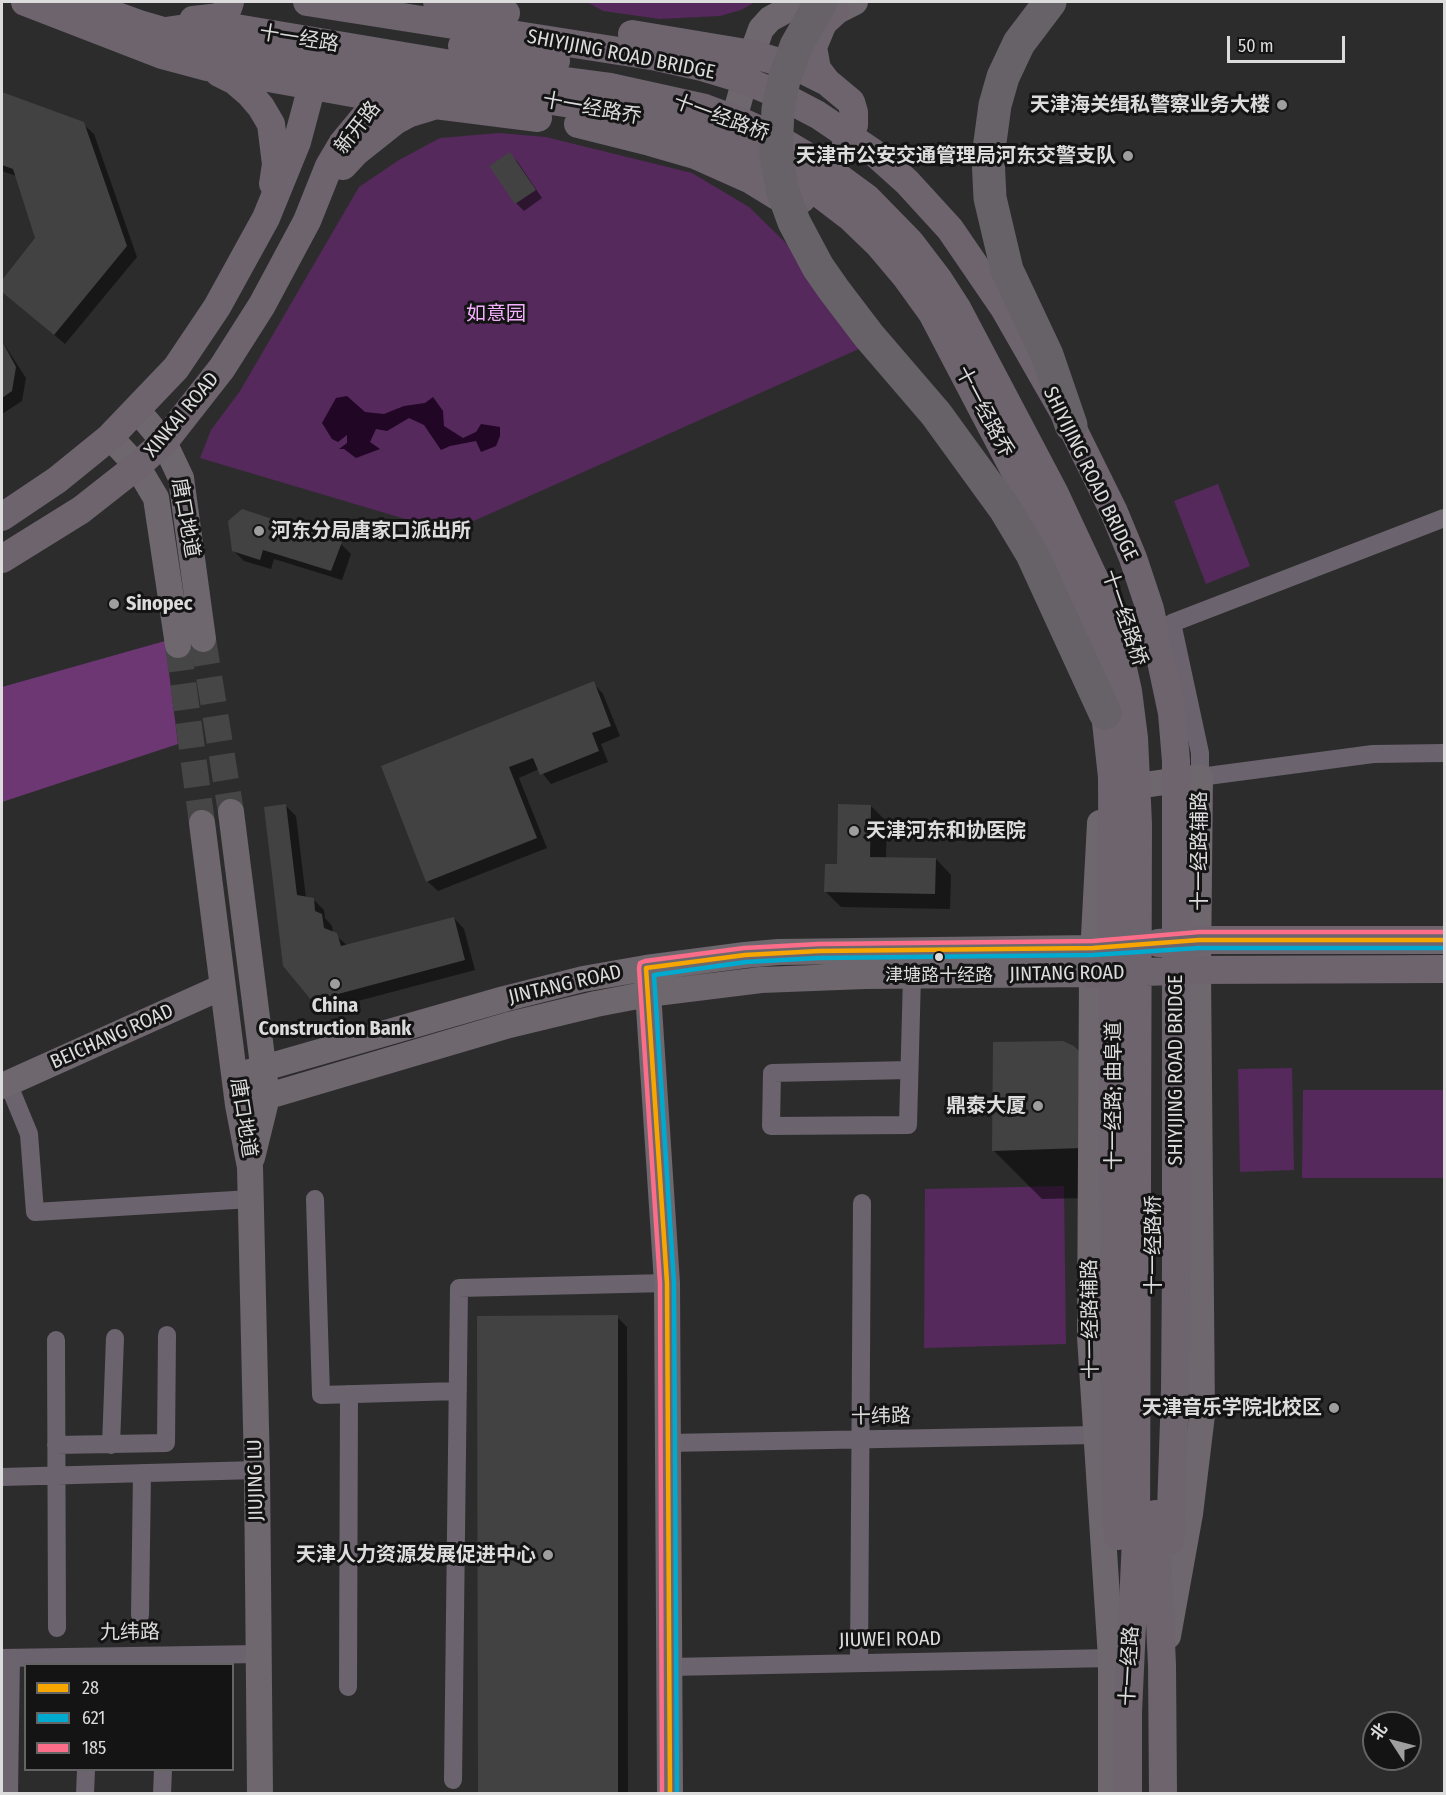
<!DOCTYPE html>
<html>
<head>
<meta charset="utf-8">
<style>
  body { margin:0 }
  #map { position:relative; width:1446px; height:1795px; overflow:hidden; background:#2d2c2d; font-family:"Fira Sans Condensed","Noto Sans SC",sans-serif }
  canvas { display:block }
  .frame { position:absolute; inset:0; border:3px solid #dddcdd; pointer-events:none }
  .legend { position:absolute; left:24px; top:1663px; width:210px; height:108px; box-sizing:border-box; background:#151415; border:2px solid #656465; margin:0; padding:8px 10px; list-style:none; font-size:18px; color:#dddcdd }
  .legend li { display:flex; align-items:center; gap:12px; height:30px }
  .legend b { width:30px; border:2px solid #656465 }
  .north { position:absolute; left:1362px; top:1711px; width:60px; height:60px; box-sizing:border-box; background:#151415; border:2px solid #656465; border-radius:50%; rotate:306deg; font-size:16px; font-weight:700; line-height:24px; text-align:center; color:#dddcdd }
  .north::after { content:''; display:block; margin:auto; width:21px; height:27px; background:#9f9e9f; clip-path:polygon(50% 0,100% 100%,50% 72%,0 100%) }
  .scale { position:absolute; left:1227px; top:36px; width:118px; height:27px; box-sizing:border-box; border:3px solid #dddcdd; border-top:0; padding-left:8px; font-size:18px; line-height:21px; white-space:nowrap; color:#dddcdd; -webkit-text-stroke:4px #151415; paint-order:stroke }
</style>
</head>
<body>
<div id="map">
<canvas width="1446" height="1795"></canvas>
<div class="frame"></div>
<ul class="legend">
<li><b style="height:8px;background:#f7a600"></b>28</li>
<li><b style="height:8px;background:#00a9ce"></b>621</li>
<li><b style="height:8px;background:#fb6d88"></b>185</li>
</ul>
<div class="north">北</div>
<div class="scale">50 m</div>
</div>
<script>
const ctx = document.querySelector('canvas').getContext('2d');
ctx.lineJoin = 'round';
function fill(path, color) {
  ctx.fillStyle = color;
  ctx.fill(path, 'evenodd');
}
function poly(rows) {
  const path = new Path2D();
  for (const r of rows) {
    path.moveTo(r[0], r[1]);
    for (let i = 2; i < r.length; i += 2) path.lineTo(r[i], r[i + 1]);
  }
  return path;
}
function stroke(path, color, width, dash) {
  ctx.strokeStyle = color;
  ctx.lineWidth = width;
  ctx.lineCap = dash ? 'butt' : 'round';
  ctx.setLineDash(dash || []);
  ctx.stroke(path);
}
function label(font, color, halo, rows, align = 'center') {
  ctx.font = font + ' "Fira Sans Condensed","Noto Sans SC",sans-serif';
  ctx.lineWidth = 6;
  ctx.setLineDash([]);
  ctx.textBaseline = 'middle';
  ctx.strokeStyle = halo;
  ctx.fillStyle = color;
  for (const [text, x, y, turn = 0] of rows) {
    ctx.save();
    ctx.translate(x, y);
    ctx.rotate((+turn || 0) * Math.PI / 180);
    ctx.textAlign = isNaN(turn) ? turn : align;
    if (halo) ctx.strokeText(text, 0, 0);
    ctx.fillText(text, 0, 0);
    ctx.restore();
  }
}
fill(poly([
  [587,2,755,2,741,10,720,16,660,19,603,11],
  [499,133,546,137,692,173,749,207,787,244,861,348,449,532,200,458,211,430,240,391,359,187,399,160,440,138],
  [1218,484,1250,566,1206,584,1174,501],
  [1292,1068,1294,1170,1240,1172,1238,1069],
  [1303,1090,1444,1090,1444,1178,1302,1178],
  [1064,1186,1066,1344,924,1348,925,1189]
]), '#55295b');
fill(poly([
  [165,641,178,744,2,802,2,687]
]), '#6d3774');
fill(poly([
  [347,396,365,412,384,414,404,406,425,403,433,397,443,411,444,426,463,438,476,432,481,424,500,427,500,436,496,446,481,452,476,441,450,446,441,450,424,425,409,418,387,431,376,429,370,442,380,449,356,458,344,449,339,449,347,443,347,435,338,442,332,439,322,423,336,398]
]), '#210625');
fill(poly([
  [2,94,83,124,94,134,137,257,65,344,2,291,2,282,37,238,16,176,2,171],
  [509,154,517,161,542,198,524,211,516,203],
  [2,341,26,378,22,401,2,414],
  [341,544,351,554,342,580,274,559,271,569,244,561,233,550],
  [593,683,603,694,620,736,601,744,608,762,551,784,539,769,519,778,547,848,438,891,427,881,383,767],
  [286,806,296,816,306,898,314,900,324,910,325,918,332,926,333,933,348,946,454,918,464,929,475,970,324,1010,285,965],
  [871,806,887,822,886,858,936,859,951,875,950,909,841,907,825,891],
  [1073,1047,1132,1197,1042,1199,993,1150],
  [617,1317,627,1327,628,1794,480,1794]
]), '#0007');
fill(poly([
  [2,92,84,122,127,246,54,335,2,292,2,280,35,238,13,169,2,165],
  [510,152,536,190,515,204,489,166],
  [2,341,16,367,12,391,2,398],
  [242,509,342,542,331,571,263,550,260,560,232,551,228,521],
  [594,681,611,726,592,733,599,751,540,775,533,758,509,767,537,838,426,882,381,766],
  [286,804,297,895,314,898,315,911,322,914,324,928,337,933,341,946,454,917,465,960,312,1001,283,966,264,807],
  [838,804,871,805,870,857,936,858,935,894,824,892,825,864,837,864],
  [1063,1041,1074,1046,1080,1052,1083,1148,992,1151,993,1042],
  [618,1315,618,1794,478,1794,477,1316]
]), '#434243');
stroke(poly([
  [203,639,231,812],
  [178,645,202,823]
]), '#474647', 26, [26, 13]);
stroke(poly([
  [1444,518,1172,623,1200,753,1200,777,1373,754,1444,753],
  [909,1070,772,1073,771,1126,908,1125,912,976],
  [8,1083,29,1134,35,1212,251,1199],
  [315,1199,321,1395,458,1391],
  [56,1340,57,1628],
  [668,1443,1095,1435],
  [56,1445,166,1443,167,1335],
  [111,1445,115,1338],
  [2,1477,257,1470],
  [140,1615,142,1473],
  [2,1658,259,1654],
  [859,1663,862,1203],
  [670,1667,1111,1658],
  [348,1687,349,1394],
  [2,1725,10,1725,11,1658],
  [453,1780,459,1288,667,1283],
  [9,1794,10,1725],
  [85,1794,86,1770],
  [162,1794,163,1770]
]), '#6b636d', 18);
stroke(poly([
  [835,12,855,2],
  [729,137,752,54,761,29,770,19,801,2],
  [137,410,164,442,181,478,203,639],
  [110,437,137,466,156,498,178,645],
  [1116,789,1200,777,1198,970,1202,1415,1190,1514,1168,1636],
  [231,812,267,1097,252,1158],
  [202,823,238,1105,250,1167,257,1470,260,1794],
  [1100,823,1092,974,1090,1337,1111,1658,1111,1794],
  [647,977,667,1283,670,1794],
  [236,1076,504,999,583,979,646,968,745,955,778,952,1093,948],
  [2,1086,222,987],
  [238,1105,509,1025,596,1004,648,994,761,980,865,976,1092,974]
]), '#6e676e', 26);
stroke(poly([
  [25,2,162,55,207,67,380,98,538,118],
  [79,2,139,24,204,43,241,52,590,107,656,121,730,143,772,162,817,192,851,218,879,245,906,277,932,313,1056,550,1077,593,1097,661,1105,713,1112,777,1115,1480,1118,1536],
  [307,2,657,57,702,67,742,79,780,95,818,115,877,155,907,182,950,229,1004,308,1071,425,1114,512,1133,558,1150,609,1172,713,1176,761,1176,1267,1175,1391,1170,1541],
  [437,2,506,13],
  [193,20,220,17,228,8,230,2],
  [632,34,752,54,799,68,827,82,851,102,854,112,854,125,843,152],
  [118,38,186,28,236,28,511,74,610,87,705,108,740,121,775,137,822,165,867,198,910,242,939,280,957,308,1054,492,1096,582,1119,651,1128,691,1134,738,1138,824,1136,1539,1128,1712,1128,1794],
  [462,46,556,61],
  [219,73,235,81,249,93,261,107,271,124,276,164,273,184],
  [827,82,817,69,813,47,823,23,835,12],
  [578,124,650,142,695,155,751,180,777,196,792,200,802,199],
  [343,166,356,152,395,121,410,113,433,106],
  [2,517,57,480,110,437,176,368,217,307,266,218,297,142,317,67],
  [2,559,81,510,137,466,164,442,222,368,262,305,307,221,329,166,342,144,380,98,393,88],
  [1158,943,1199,940,1444,940],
  [1092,974,1198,970,1444,969],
  [1155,1514,1162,1665,1163,1794]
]), '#6d646e', 28);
stroke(poly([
  [821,2,796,46,784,80,778,109,776,154,782,189,794,222,818,267,834,290,869,336,936,414,1005,509,1032,554,1105,713],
  [1050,2,1019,43,1003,77,995,105,988,157,990,198,1007,270,1047,355,1071,425]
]), '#676268', 33);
stroke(poly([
  [670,1794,667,1283,646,968,745,955,819,951,1093,948,1199,940,1444,940]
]), '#f7a600', 4.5);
stroke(poly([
  [677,1794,674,1283,654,975,746,962,819,958,1093,955,1199,948,1444,948]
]), '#00a9ce', 4.5);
stroke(poly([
  [662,1794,660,1283,639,968,640,963,645,961,744,948,819,944,1093,941,1199,932,1444,932]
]), '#fb6d88', 4.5);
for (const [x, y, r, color] of [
  [1282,105,6,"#9f9e9f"],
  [1128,156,6,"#9f9e9f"],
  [259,531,6,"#9f9e9f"],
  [114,604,6,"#9f9e9f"],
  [854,831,6,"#9f9e9f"],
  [939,957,5,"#dddcdd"],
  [335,984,6,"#9f9e9f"],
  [1038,1106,6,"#9f9e9f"],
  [1334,1408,6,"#9f9e9f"],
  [548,1555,6,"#9f9e9f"]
]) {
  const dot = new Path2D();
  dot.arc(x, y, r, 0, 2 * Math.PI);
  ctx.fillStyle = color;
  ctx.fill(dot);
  stroke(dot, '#151415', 2);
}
label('18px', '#dddcdd', '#151415', [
  ["津塘路十经路",939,976]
]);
label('20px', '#dddcdd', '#151415', [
  ["十一经路",299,39,9],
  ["SHIYIJING ROAD BRIDGE",621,55,11],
  ["十一经路乔",592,109,10],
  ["十一经路桥",721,118,20],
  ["新开路",358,128,-52],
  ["十一经路乔",984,412,62],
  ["XINKAI ROAD",182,415,-50],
  ["SHIYIJING ROAD BRIDGE",1090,474,64],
  ["唐口地道",185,518,80],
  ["十一经路桥",1124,618,71],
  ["十一经路辅路",1200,851,-90],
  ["JINTANG ROAD",1067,974,-1],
  ["JINTANG ROAD",565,985,-13],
  ["BEICHANG ROAD",112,1037,-24],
  ["SHIYIJING ROAD BRIDGE",1176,1070,-90],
  ["十一经路; 曲阜道",1114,1096,-90],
  ["唐口地道",243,1118,81],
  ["十一经路桥",1154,1245,-90],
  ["十一经路辅路",1091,1319,-91],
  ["十纬路",881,1417,-1],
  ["JIUJING LU",256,1480,-91],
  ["九纬路",130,1633,-1],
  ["JIUWEI ROAD",890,1640,-1],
  ["十一经路",1130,1666,-87]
]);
label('bold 20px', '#dddcdd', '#151415', [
  ["天津海关缉私警察业务大楼",1270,105],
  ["天津市公安交通管理局河东交警支队",1116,156],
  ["河东分局唐家口派出所",271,531,"left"],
  ["Sinopec",126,604,"left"],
  ["天津河东和协医院",866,831,"left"],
  ["China",335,1006,"center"],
  ["Construction Bank",335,1029,"center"],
  ["鼎泰大厦",1026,1106],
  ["天津音乐学院北校区",1322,1408],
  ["天津人力资源发展促进中心",536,1555]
], 'right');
label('20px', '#f4affc', '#151415', [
  ["如意园",496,314]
]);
</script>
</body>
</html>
